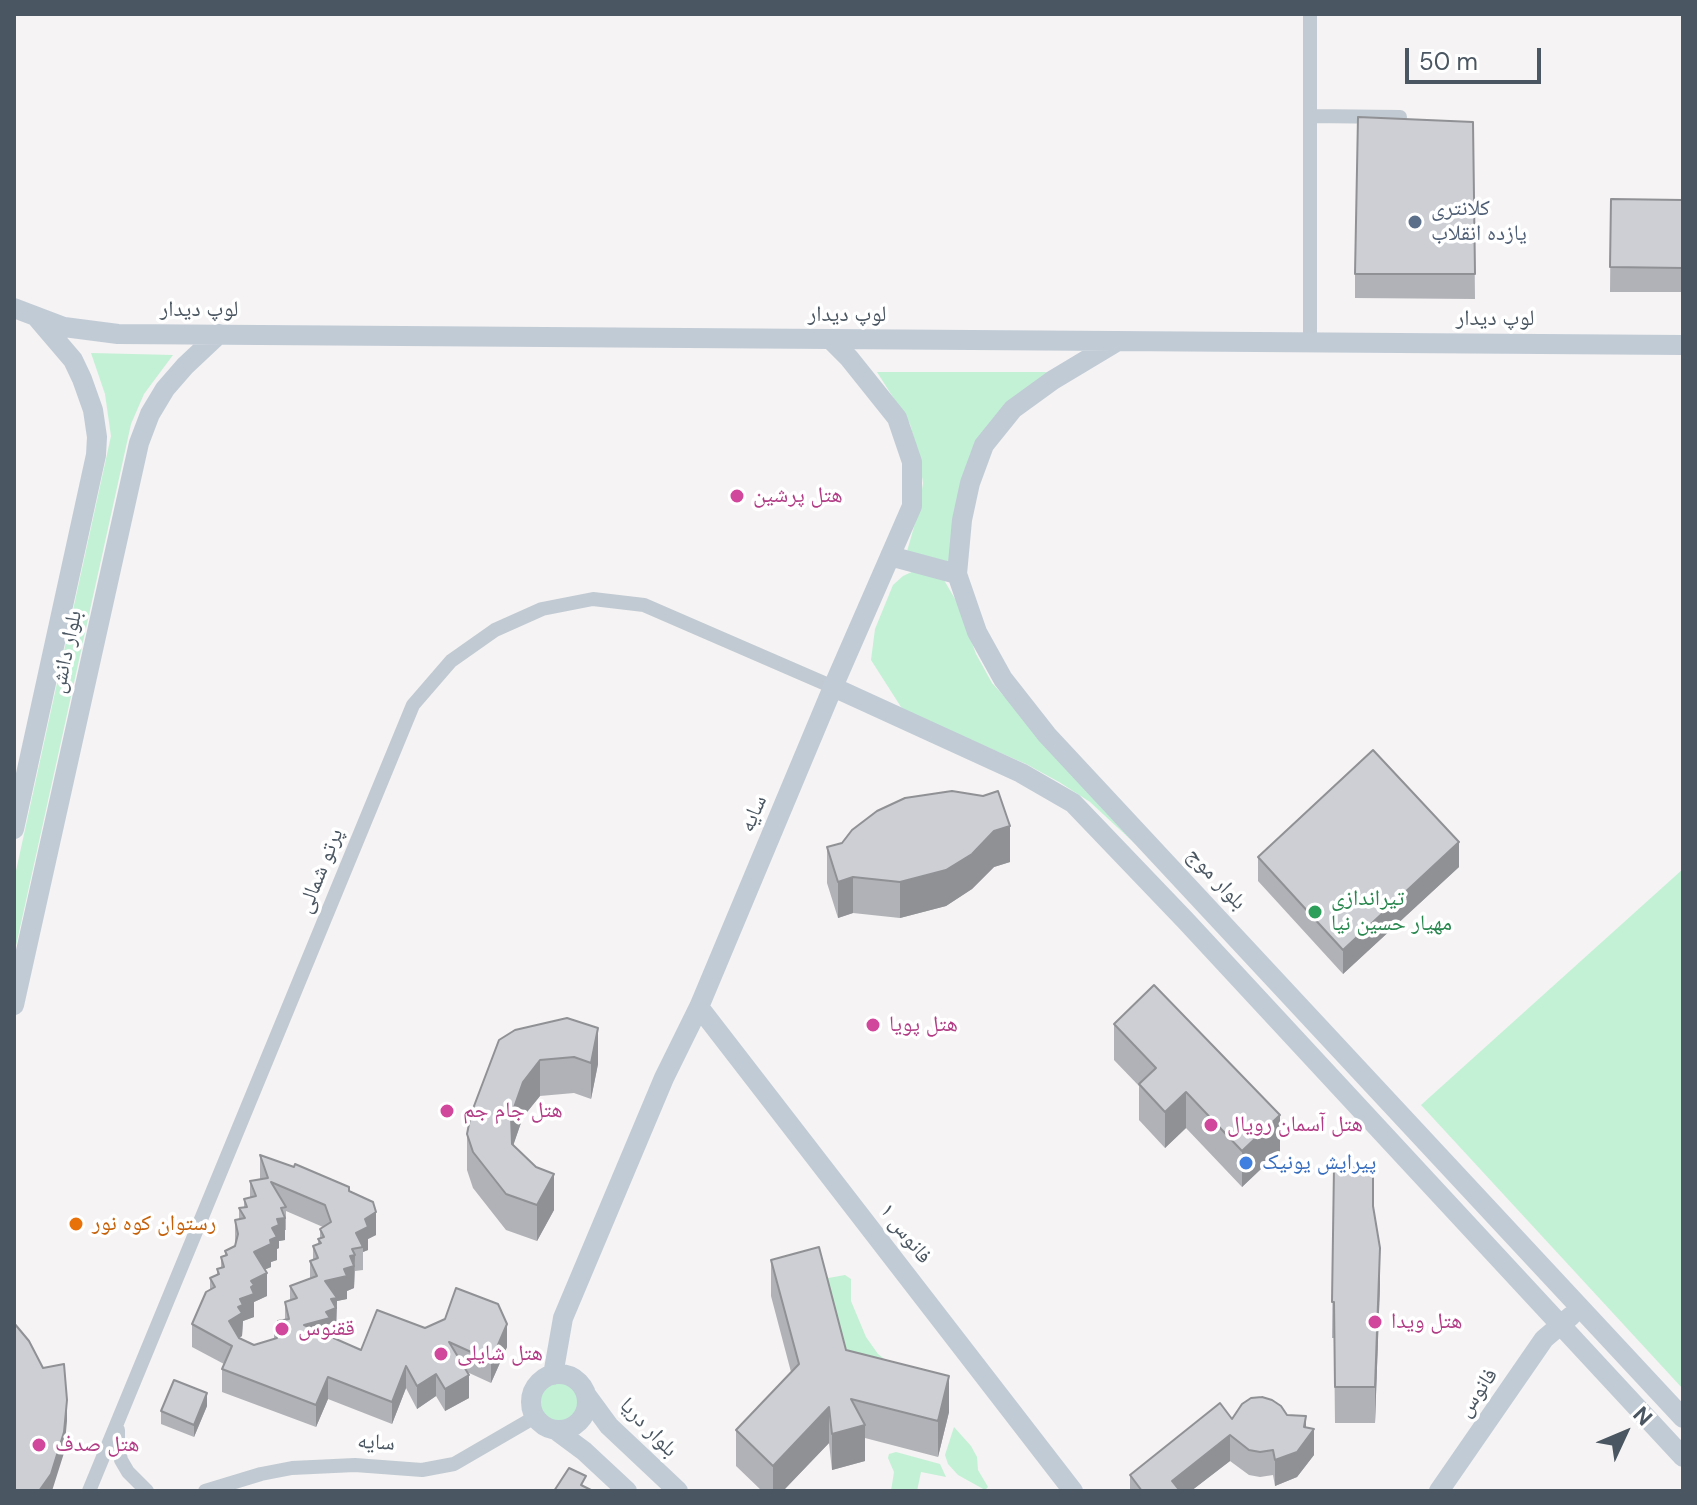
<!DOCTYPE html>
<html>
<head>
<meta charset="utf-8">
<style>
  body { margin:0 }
  #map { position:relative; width:1697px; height:1505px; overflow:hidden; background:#f5f3f3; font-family:"DM Sans",sans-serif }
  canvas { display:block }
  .frame { position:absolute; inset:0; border:16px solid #4a5661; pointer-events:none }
  .north { position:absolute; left:1585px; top:1393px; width:80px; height:80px; -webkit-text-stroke:6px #fff; paint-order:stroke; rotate:46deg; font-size:22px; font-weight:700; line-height:32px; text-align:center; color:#4a5661 }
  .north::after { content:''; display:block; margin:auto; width:28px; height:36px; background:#4a5661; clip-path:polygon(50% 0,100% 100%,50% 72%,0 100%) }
  .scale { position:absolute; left:1405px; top:48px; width:136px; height:36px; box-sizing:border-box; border:4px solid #4a5661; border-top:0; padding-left:10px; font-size:24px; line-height:28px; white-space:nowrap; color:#4a5661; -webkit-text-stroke:6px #fff; paint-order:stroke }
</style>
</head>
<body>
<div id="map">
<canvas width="1697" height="1505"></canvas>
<div class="frame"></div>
<div class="north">N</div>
<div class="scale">50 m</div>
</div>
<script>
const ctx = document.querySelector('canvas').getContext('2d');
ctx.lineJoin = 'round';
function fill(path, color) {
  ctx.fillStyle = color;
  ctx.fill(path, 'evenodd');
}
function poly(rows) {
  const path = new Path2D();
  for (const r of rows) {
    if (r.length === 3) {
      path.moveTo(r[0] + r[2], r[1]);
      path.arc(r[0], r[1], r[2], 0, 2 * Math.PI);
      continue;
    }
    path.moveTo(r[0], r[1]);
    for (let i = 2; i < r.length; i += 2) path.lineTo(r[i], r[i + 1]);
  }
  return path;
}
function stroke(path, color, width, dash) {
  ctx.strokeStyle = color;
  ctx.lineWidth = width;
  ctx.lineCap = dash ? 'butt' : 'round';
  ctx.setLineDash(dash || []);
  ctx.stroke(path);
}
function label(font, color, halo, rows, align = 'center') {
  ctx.font = font + ' "DM Sans","Noto Naskh Arabic",sans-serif';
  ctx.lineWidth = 7;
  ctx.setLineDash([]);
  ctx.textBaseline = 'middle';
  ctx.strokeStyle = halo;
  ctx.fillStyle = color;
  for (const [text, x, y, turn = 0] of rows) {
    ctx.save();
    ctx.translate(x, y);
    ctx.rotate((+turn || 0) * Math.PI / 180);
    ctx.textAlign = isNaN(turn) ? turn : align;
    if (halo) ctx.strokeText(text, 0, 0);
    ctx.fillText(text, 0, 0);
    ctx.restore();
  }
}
fill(poly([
  [91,353,173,355,144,394,131,424,14,955,14,880,111,436,105,394],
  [877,372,1051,372,1000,414,953,565,906,555,919,509,923,483,919,457,910,424],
  [916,570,944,580,958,604,976,654,992,683,1158,865,1090,802,1059,782,1026,764,911,714,901,707,871,660,875,629,893,585,903,576],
  [1683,869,1683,1389,1421,1105],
  [845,1275,851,1279,851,1301,866,1337,878,1354,905,1375,848,1367,823,1279],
  [559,1402,20],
  [954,1427,971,1446,977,1457,978,1470,988,1487,985,1490,958,1475,948,1464,945,1455],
  [896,1452,940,1464,946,1477,921,1472,917,1491,891,1491,894,1472,888,1458,889,1454]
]), '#c3f1d5');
stroke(poly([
  [1310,116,1400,117],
  [1310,342,1310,14],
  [118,1430,118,1446,121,1460,128,1472,147,1491],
  [89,1491,413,705,451,661,495,630,542,609,593,599,644,605,833,687],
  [205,1491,261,1474,292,1468,355,1465,422,1470,454,1464,535,1417]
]), '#c1cad2', 14);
stroke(poly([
  [14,308,64,327,118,334,1683,345],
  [1118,341,1053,380,1013,409,984,445,970,483,962,520,957,574,977,632,1003,679,1047,735,1683,1418],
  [890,556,957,574],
  [833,687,1021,773,1073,803,1186,921,1683,1457],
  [14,829,96,455,97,437,93,410,82,379,73,360,38,319],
  [14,1005,139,443,150,414,165,389,185,366,219,334],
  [699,1007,1073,1491],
  [559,1402,28],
  [553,1375,563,1318,664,1078,699,1007,833,687,912,506,912,462,897,418,849,358,830,339],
  [587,1396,609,1426,678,1491],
  [557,1431,584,1451,627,1491],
  [1439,1491,1544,1339,1571,1316]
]), '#c1cbd6', 20);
fill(poly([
  [1473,122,1475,299,1355,298,1355,274],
  [1611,199,1683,200,1683,292,1610,292],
  [842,843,1010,862,994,867,972,889,946,906,900,918,853,913,838,918,827,883,827,847],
  [1258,857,1459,867,1343,974,1258,881],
  [1114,1024,1280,1151,1242,1187,1186,1128,1165,1148,1139,1120,1139,1086,1114,1060],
  [515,1030,598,1064,591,1099,574,1093,540,1096,523,1117,513,1145,554,1210,537,1241,506,1230,473,1188,467,1170,467,1134],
  [260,1155,349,1191,376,1235,368,1239,368,1250,363,1252,363,1270,355,1271,354,1288,347,1291,347,1299,337,1301,336,1330,330,1333,330,1336,361,1350,425,1328,507,1347,491,1383,467,1372,469,1398,445,1411,436,1396,417,1409,406,1388,392,1424,328,1399,316,1427,222,1392,222,1369,224,1364,192,1347,192,1324,210,1290,210,1278,217,1275,217,1269,221,1268,221,1257,225,1255,225,1251,235,1246,235,1220,239,1219,239,1208,244,1207,244,1199,250,1198,250,1181,260,1180],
  [286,1211,323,1227,320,1229,320,1238,318,1239,318,1244,313,1246,313,1260,310,1261,310,1278,290,1286,290,1301,285,1302,285,1320,278,1321,278,1327,274,1328,274,1339,254,1345,239,1338,242,1336,243,1321,254,1317,254,1302,267,1296,264,1270,271,1267,271,1262,277,1260,277,1249,279,1248,279,1241,285,1240,285,1230,286,1230],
  [1334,1167,1373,1206,1380,1284,1375,1423,1335,1423,1334,1338,1332,1338],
  [771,1260,846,1350,949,1412,938,1457,865,1438,865,1461,832,1470,829,1443,783,1491,762,1491,736,1466,736,1430,791,1372,771,1296],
  [207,1406,194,1437,161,1424,161,1411],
  [1287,1415,1306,1427,1314,1455,1297,1477,1275,1486,1273,1475,1260,1477,1249,1475,1230,1461,1191,1491,1130,1491,1130,1475,1232,1419]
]), '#b0b2b7');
fill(poly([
  [1010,826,1010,862,994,867,972,889,946,906,900,918,900,882,994,831],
  [1459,842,1459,867,1343,974,1343,950],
  [853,877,853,913,838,918,838,882],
  [598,1028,598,1064,591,1099,591,1063],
  [540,1060,540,1096,523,1117,511,1152,511,1116,523,1082],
  [1186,1092,1186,1128,1165,1148,1165,1112],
  [1280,1115,1280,1151,1242,1187,1242,1151],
  [554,1174,554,1210,537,1241,537,1205],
  [376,1212,376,1235,368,1239,368,1250,363,1252,363,1247,356,1233,365,1219],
  [285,1218,285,1240,279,1241,279,1248,277,1249,277,1260,271,1262,271,1267,254,1274,254,1252,272,1228,277,1219],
  [1380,1248,1380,1284,1375,1423,1375,1387],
  [355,1255,354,1288,347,1291,347,1299,337,1301,336,1330,330,1333,330,1341,304,1325,325,1281,344,1269,350,1256],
  [267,1273,267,1296,254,1302,254,1317,243,1321,242,1336,229,1344,229,1321,238,1307,240,1299,251,1281],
  [507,1324,507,1347,491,1383,491,1361],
  [406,1366,406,1388,392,1424,392,1402],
  [436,1374,436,1396,417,1409,417,1386],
  [469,1375,469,1398,445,1411,445,1389],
  [949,1376,949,1412,938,1457,938,1421],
  [328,1377,328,1399,316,1427,316,1405],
  [207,1393,207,1406,194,1437,194,1425],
  [67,1400,67,1421,64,1453,52,1491,39,1491],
  [829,1407,829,1443,783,1491,773,1491,773,1466],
  [1306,1416,1306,1440,1314,1429,1314,1455,1297,1477,1275,1486,1275,1460,1304,1427],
  [865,1425,865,1461,832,1470,832,1434],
  [1230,1435,1230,1461,1191,1491,1172,1491,1172,1481]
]), '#909195');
const building = poly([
  [1358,117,1473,122,1475,274,1355,274,1358,117],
  [1611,199,1683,200,1683,268,1610,267,1611,199],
  [1373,750,1459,842,1343,950,1258,857,1373,750],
  [952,791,983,796,998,791,1010,826,994,831,972,854,946,870,900,882,853,877,838,882,827,847,842,843,852,830,877,811,905,798,952,791],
  [1154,985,1280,1115,1242,1151,1186,1092,1165,1112,1139,1084,1156,1068,1114,1024,1154,985],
  [567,1018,598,1028,591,1063,574,1057,540,1060,523,1082,511,1116,512,1144,536,1167,554,1174,537,1205,506,1194,473,1152,467,1134,471,1114,499,1040,515,1030,567,1018],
  [260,1155,294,1167,295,1164,349,1187,349,1191,373,1202,376,1212,365,1219,368,1227,356,1233,363,1247,352,1249,355,1255,350,1256,354,1266,344,1269,347,1276,325,1281,337,1298,331,1299,336,1308,326,1312,330,1318,304,1325,361,1350,377,1310,425,1328,445,1319,456,1288,498,1304,507,1324,491,1361,449,1342,469,1375,445,1389,436,1374,417,1386,406,1366,392,1402,328,1377,316,1405,222,1369,232,1346,192,1324,206,1292,215,1287,210,1278,219,1274,217,1269,224,1267,221,1257,227,1255,225,1251,235,1246,238,1234,235,1220,245,1218,239,1208,247,1207,244,1199,256,1196,250,1181,268,1178,260,1155],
  [271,1182,325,1205,331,1222,320,1229,324,1237,318,1239,321,1243,313,1246,318,1258,310,1261,317,1276,290,1286,297,1298,285,1302,289,1319,278,1321,279,1327,274,1328,277,1338,254,1345,239,1338,229,1321,242,1313,238,1307,243,1305,240,1299,254,1294,251,1287,254,1285,251,1281,267,1273,254,1252,271,1244,270,1240,277,1237,272,1228,279,1225,277,1219,285,1218,281,1208,286,1207,271,1182],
  [1334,1167,1373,1167,1373,1206,1380,1248,1375,1387,1335,1387,1334,1302,1332,1302,1334,1167],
  [819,1247,846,1350,949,1376,938,1421,851,1399,865,1425,832,1434,829,1407,773,1466,736,1430,799,1364,771,1260,819,1247],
  [14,1323,29,1341,43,1368,64,1364,67,1400,64,1432,51,1474,39,1491,14,1491,14,1323],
  [174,1380,207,1393,194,1425,161,1411,174,1380],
  [1262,1397,1272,1400,1281,1406,1287,1415,1306,1416,1304,1427,1314,1429,1297,1452,1275,1460,1273,1450,1260,1452,1249,1450,1230,1435,1172,1481,1180,1491,1142,1491,1130,1475,1220,1403,1232,1419,1242,1404,1251,1398,1262,1397],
  [569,1468,586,1476,581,1485,593,1491,554,1491,569,1468]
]);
fill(building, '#cdcfd5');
stroke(building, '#909195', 2);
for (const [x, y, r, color] of [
  [1415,222,8,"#5c6f8a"],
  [737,496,8,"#d1479c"],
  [1315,912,8,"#2e9e5b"],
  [873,1025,8,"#d1479c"],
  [447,1111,8,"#d1479c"],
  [1211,1125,8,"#d1479c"],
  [1246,1163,8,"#3f7fe0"],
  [76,1224,8,"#e8710a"],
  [1375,1322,8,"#d1479c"],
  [282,1329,8,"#d1479c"],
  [441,1354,8,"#d1479c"],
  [39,1445,8,"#d1479c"]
]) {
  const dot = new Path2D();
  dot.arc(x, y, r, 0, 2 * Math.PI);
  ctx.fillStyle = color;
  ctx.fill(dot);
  stroke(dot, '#fff', 3);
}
label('22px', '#4e5e75', '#fff', [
  ["کلانتری",1431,209],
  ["یازده انقلاب",1431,234]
], 'left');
label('22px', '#4a5661', '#fff', [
  ["لوپ دیدار",199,310],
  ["لوپ دیدار",847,315],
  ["لوپ دیدار",1495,319],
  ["بلوار دانش",67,652,-78],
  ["سایه",754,814,-67],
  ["پرتو شمالی",321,871,-68],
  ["بلوار موج",1216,879,47],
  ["فانوس ۱",905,1234,52],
  ["فانوس",1478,1393,-55],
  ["بلوار دریا",648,1428,46],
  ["سایه",376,1443,3]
]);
label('22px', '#b23c85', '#fff', [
  ["هتل پرشین",753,496],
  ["هتل پویا",889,1025],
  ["هتل جام جم",463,1111],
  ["هتل آسمان رویال",1227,1125],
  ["هتل ویدا",1391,1322],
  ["ققنوس",298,1329],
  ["هتل شایلی",457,1354],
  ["هتل صدف",55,1445]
], 'left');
label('22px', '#27864d', '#fff', [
  ["تیراندازی",1331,899],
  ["مهیار حسین نیا",1331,924]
], 'left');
label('22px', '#366cbe', '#fff', [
  ["پیرایش یونیک",1262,1163]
], 'left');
label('22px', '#c56008', '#fff', [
  ["رستوان کوه نور",92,1224]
], 'left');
</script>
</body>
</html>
